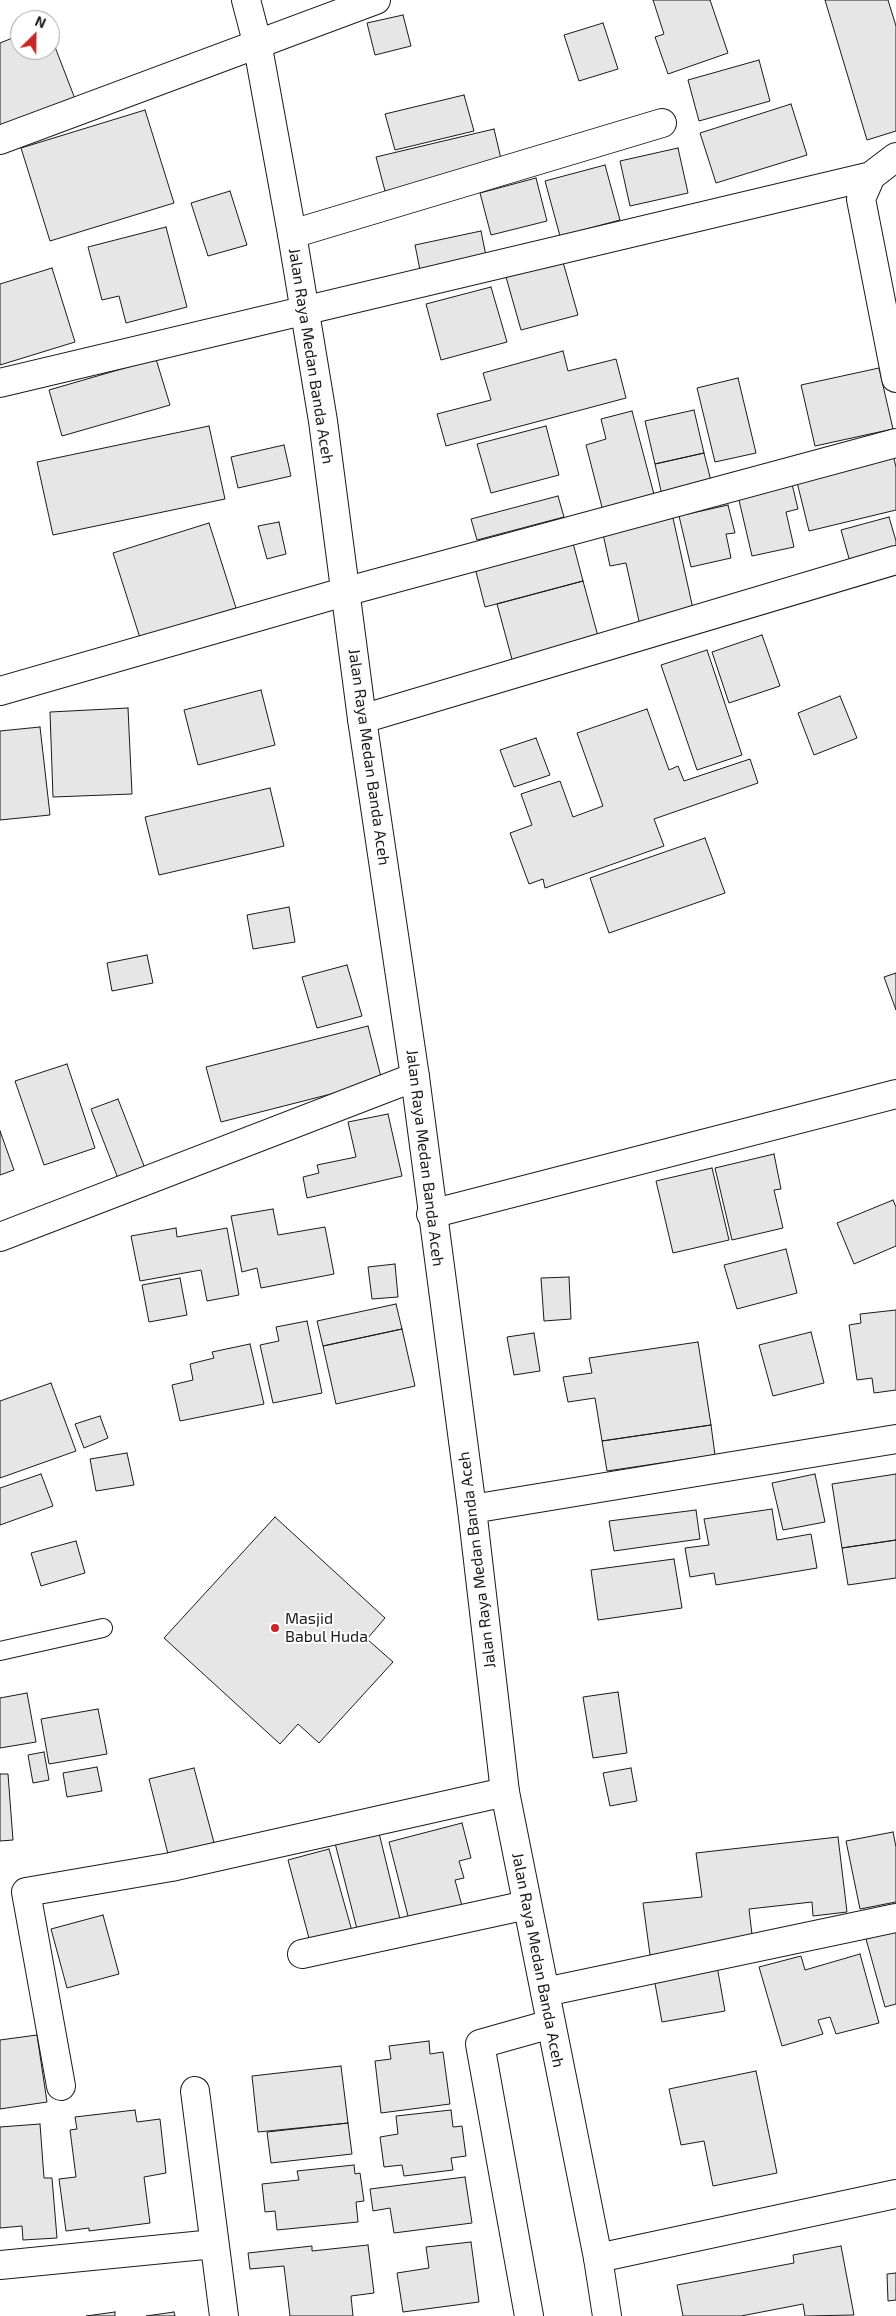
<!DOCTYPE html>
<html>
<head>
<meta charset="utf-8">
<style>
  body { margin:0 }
  #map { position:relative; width:896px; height:2316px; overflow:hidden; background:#fff; font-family:"Exo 2",sans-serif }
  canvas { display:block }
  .north { position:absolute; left:10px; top:10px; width:50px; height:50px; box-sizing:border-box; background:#fff; border:1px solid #a3a3a3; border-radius:50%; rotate:23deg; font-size:14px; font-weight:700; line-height:20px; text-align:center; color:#1a1a1a }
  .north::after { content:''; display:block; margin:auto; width:18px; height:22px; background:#c62828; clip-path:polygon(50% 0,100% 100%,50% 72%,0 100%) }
</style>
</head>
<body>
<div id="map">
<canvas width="896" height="2316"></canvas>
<div class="north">N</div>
</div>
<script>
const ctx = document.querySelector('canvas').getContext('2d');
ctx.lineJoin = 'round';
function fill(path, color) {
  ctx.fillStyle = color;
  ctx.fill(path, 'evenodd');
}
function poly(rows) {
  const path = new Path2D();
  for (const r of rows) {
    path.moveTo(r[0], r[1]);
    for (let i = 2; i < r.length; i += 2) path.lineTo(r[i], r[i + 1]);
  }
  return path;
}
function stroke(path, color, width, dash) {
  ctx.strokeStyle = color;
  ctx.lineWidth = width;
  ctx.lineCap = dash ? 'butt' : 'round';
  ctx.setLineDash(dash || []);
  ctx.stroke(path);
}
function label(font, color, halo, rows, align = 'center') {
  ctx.font = font + ' "Exo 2",sans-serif';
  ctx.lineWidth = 4;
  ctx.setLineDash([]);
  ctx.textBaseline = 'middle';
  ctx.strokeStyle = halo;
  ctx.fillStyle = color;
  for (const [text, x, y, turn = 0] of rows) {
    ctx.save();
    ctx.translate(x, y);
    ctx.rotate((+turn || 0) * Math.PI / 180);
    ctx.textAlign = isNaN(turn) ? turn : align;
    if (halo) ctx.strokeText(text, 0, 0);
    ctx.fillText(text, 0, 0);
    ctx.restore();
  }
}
const building = poly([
  [653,0,710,0,728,53,668,74,655,37,664,34,653,0],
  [825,0,888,0,896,26,896,131,867,140,825,0],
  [403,15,411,46,375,55,367,23,403,15],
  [603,23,618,69,579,81,564,35,603,23],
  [50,34,77,104,0,132,0,43,20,35,20,50,50,50,50,34],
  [759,60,770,101,699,121,688,80,759,60],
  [464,95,474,131,395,150,385,114,464,95],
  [791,104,807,155,716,183,700,133,791,104],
  [145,110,174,203,50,241,21,148,145,110],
  [494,129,502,163,385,191,376,157,494,129],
  [678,148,688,193,630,206,620,161,678,148],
  [605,165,620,220,560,236,545,181,605,165],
  [536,178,547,221,491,235,480,193,536,178],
  [230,191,247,245,208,256,191,203,230,191],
  [166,227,187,307,126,323,119,296,102,300,88,247,166,227],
  [481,231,486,256,420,270,415,245,481,231],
  [563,262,578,315,521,330,506,277,563,262],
  [52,268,75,342,0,365,0,284,52,268],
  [491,287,507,342,441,360,426,304,491,287],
  [563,351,568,371,616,359,626,398,446,446,437,414,491,400,483,373,563,351],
  [156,359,170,405,62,436,49,390,156,359],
  [879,368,893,429,815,446,801,385,879,368],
  [738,378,756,453,715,462,697,388,738,378],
  [694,410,704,453,655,464,645,421,694,410],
  [632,411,656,502,604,515,586,445,606,439,601,419,632,411],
  [209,426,225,499,53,535,37,462,209,426],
  [546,426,559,475,491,493,477,444,546,426],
  [284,445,291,476,238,488,231,457,284,445],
  [704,453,713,489,663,500,655,464,704,453],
  [893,455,896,467,896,510,809,531,796,478,893,455],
  [792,484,798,509,786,512,794,547,752,556,738,496,792,484],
  [558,496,564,517,477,540,471,519,558,496],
  [728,505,735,533,726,534,731,558,691,567,679,516,728,505],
  [889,517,896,541,896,549,850,562,841,530,889,517],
  [673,518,695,618,641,630,626,563,610,566,603,534,673,518],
  [279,522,286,554,267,559,258,526,279,522],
  [209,523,236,608,140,638,113,553,209,523],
  [573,543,583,581,485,607,475,568,573,543],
  [583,581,599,640,513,663,497,604,583,581],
  [762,635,780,686,729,703,712,652,762,635],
  [707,650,742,755,697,770,661,665,707,650],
  [261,690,275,745,198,765,184,710,261,690],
  [840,696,857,738,814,755,798,713,840,696],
  [128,708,132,794,53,797,50,712,128,708],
  [647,709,669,770,678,766,684,781,750,759,758,783,654,819,664,846,545,888,543,879,529,884,510,833,532,825,521,794,560,781,573,817,603,806,577,733,647,709],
  [40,727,50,815,0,820,0,731,40,727],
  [536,738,550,775,514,787,500,750,536,738],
  [270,788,284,846,159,875,145,817,270,788],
  [705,838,725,893,609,933,590,878,705,838],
  [289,907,295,942,253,949,247,915,289,907],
  [147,955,153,983,112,991,107,963,147,955],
  [347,965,362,1016,317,1028,302,977,347,965],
  [896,973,896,1010,884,977,896,973],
  [368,1026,382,1081,221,1122,206,1067,368,1026],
  [67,1064,95,1148,44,1165,15,1081,67,1064],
  [118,1099,146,1171,119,1181,91,1109,118,1099],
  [388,1114,402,1176,307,1198,303,1177,319,1173,317,1165,356,1157,348,1122,388,1114],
  [0,1131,14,1170,0,1175,0,1131],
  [774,1154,781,1189,774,1190,783,1228,732,1240,715,1168,774,1154],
  [712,1168,729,1240,673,1253,656,1181,712,1168],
  [893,1200,896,1207,896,1246,854,1264,837,1223,893,1200],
  [273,1209,278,1235,325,1227,334,1274,261,1288,257,1268,242,1272,231,1216,273,1209],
  [176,1228,177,1237,227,1228,239,1295,207,1301,201,1270,140,1281,131,1236,176,1228],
  [786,1249,797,1293,737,1309,724,1265,786,1249],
  [395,1264,398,1297,372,1299,368,1267,395,1264],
  [569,1277,571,1319,544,1321,541,1278,569,1277],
  [180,1278,187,1315,149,1322,142,1285,180,1278],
  [396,1304,402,1329,323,1346,317,1321,396,1304],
  [896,1310,896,1390,874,1393,872,1378,857,1380,849,1325,861,1323,860,1314,896,1310],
  [307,1321,322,1393,273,1403,260,1345,279,1341,276,1327,307,1321],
  [402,1329,415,1386,336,1404,323,1346,402,1329],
  [811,1332,824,1383,773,1396,759,1345,811,1332],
  [534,1333,540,1371,514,1375,507,1337,534,1333],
  [698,1342,711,1425,602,1441,595,1398,568,1402,563,1377,592,1373,589,1358,698,1342],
  [250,1344,264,1404,180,1421,172,1385,193,1380,190,1364,214,1358,212,1352,250,1344],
  [51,1383,76,1451,0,1478,0,1401,51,1383],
  [100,1416,108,1438,84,1448,75,1424,100,1416],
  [711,1425,715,1455,607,1471,602,1441,711,1425],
  [127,1453,134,1485,96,1491,90,1459,127,1453],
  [41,1474,53,1506,0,1525,0,1488,41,1474],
  [815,1474,825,1522,783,1530,772,1483,815,1474],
  [896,1474,896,1540,842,1548,832,1484,896,1474],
  [772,1509,777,1540,811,1534,817,1568,716,1585,714,1573,690,1577,685,1548,709,1545,704,1519,772,1509],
  [696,1510,700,1539,614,1551,609,1521,696,1510],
  [275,1517,385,1618,367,1639,393,1662,319,1743,298,1724,280,1744,164,1638,275,1517],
  [896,1540,896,1578,848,1585,842,1548,896,1540],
  [76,1541,85,1573,41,1586,31,1553,76,1541],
  [674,1559,682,1608,598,1620,591,1570,674,1559],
  [618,1692,627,1753,593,1758,583,1697,618,1692],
  [27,1693,36,1742,0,1748,0,1698,27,1693],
  [98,1709,107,1754,49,1764,41,1719,98,1709],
  [44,1752,49,1780,33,1783,28,1755,44,1752],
  [97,1767,102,1791,67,1797,63,1773,97,1767],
  [194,1768,216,1850,170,1862,149,1779,194,1768],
  [631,1768,637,1801,610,1806,603,1773,631,1768],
  [0,1774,8,1774,13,1840,0,1841,0,1774],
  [462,1823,471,1858,459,1861,464,1878,455,1880,462,1906,409,1920,389,1842,462,1823],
  [893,1832,896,1847,896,1902,860,1909,846,1841,893,1832],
  [379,1833,400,1919,357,1929,335,1843,379,1833],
  [838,1837,847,1912,813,1916,812,1902,749,1909,753,1943,650,1955,643,1903,702,1897,696,1853,838,1837],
  [329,1849,352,1931,310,1942,288,1860,329,1849],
  [103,1915,119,1974,67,1988,51,1929,103,1915],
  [896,1931,896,2004,885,2007,866,1939,896,1931],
  [860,1954,879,2023,836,2034,830,2017,818,2020,823,2034,782,2046,759,1967,801,1956,805,1970,860,1954],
  [717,1966,725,2011,662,2022,654,1978,717,1966],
  [37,2035,47,2102,0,2109,0,2040,37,2035],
  [429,2041,430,2054,443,2052,450,2104,381,2113,375,2061,391,2059,389,2046,429,2041],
  [341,2066,348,2123,258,2132,252,2076,341,2066],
  [756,2071,777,2173,713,2186,704,2141,681,2145,669,2089,756,2071],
  [135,2110,137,2122,160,2119,166,2173,144,2177,150,2223,89,2231,89,2228,66,2231,59,2179,76,2177,70,2130,77,2129,75,2117,135,2110],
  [451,2110,453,2127,462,2126,466,2156,451,2158,453,2170,404,2176,402,2165,384,2167,380,2137,398,2134,396,2116,451,2110],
  [348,2123,352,2154,271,2163,267,2132,348,2123],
  [40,2124,44,2178,52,2178,57,2238,23,2240,22,2226,0,2228,0,2127,40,2124],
  [354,2165,355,2174,360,2173,364,2201,356,2202,358,2222,277,2230,275,2211,265,2212,262,2184,299,2180,297,2171,354,2165],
  [465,2177,472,2223,394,2233,390,2208,373,2211,370,2189,465,2177],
  [471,2242,479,2302,403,2312,397,2273,429,2268,426,2247,471,2242],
  [368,2245,374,2293,351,2296,353,2316,290,2316,284,2266,250,2269,248,2253,312,2246,312,2251,368,2245],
  [841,2246,854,2315,805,2316,803,2304,741,2316,683,2316,677,2285,794,2263,793,2255,841,2246],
  [896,2273,896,2300,888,2301,887,2274,896,2273],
  [115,2312,115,2316,86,2316,115,2312],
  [174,2312,175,2316,146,2316,174,2312]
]);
fill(building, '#e6e6e6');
stroke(building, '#1a1a1a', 1);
const lane = poly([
  [0,1651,103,1628]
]);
const street = poly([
  [0,140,376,0],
  [896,157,871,176,861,199,896,378],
  [292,234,662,123],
  [0,383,871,176],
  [0,691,344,592,896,443],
  [362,719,896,560],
  [431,1214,896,1094],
  [0,1237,415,1077],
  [472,1509,896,1439],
  [302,1954,527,1905],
  [545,1992,896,1918],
  [61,2086,26,1892,171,1867,505,1792],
  [195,2091,224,2316],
  [598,2258,896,2194],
  [0,2265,214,2244],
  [529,2316,480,2044,551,2024]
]);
const highway = poly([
  [246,0,257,42,292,234,323,421,362,719,415,1077,472,1509,505,1792,598,2258,607,2316]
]);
stroke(lane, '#1a1a1a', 20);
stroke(street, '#1a1a1a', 30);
stroke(highway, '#1a1a1a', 30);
stroke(lane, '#fff', 18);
stroke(street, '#fff', 28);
stroke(highway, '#fff', 28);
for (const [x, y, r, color] of [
  [275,1628,5,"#c62828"]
]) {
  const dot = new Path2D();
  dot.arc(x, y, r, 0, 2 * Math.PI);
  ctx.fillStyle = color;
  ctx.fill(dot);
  stroke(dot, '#fff', 2);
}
label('16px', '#1a1a1a', '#fff', [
  ["Jalan Raya Medan Banda Aceh",311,356,81],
  ["Jalan Raya Medan Banda Aceh",369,757,82],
  ["Jalan Raya Medan Banda Aceh",425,1158,83],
  ["Jalan Raya Medan Banda Aceh",477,1560,-97],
  ["Jalan Raya Medan Banda Aceh",538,1960,79]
]);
label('16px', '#1a1a1a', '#fff', [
  ["Masjid",285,1619],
  ["Babul Huda",285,1637]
], 'left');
</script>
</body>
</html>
